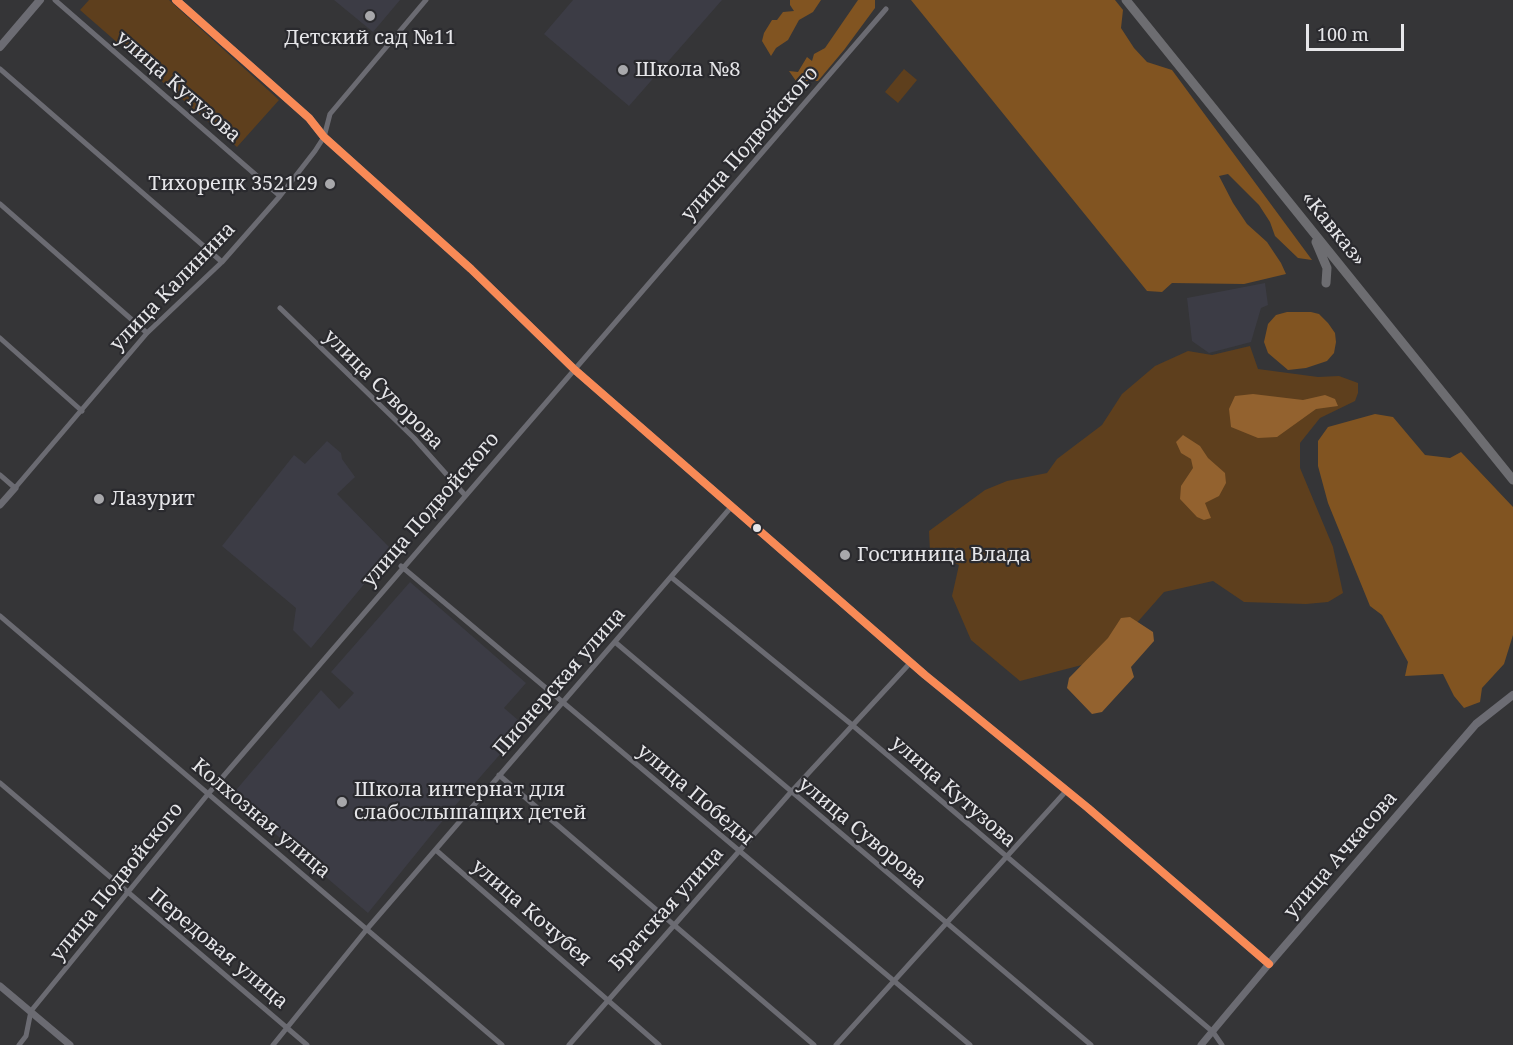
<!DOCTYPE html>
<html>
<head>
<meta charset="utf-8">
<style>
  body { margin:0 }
  #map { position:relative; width:1513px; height:1045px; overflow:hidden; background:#353537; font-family:"Noto Serif",serif }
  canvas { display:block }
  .scale { position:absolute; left:1306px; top:24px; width:98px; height:27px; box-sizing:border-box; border:3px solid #e6e6e9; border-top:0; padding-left:8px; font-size:18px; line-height:21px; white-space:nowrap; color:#e6e6e9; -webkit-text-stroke:4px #2a2a2e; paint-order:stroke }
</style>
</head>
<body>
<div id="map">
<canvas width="1513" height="1045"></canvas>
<div class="scale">100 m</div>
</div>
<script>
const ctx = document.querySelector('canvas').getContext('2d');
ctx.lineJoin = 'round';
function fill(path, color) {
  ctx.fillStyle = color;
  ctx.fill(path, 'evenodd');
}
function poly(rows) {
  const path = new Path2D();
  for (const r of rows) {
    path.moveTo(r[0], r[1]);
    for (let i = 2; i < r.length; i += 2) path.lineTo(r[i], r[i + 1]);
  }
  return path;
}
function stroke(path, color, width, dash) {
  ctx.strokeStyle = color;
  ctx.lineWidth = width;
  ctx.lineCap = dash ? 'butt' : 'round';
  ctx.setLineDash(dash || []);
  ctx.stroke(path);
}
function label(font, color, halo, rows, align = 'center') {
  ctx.font = font + ' "Noto Serif",serif';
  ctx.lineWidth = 4.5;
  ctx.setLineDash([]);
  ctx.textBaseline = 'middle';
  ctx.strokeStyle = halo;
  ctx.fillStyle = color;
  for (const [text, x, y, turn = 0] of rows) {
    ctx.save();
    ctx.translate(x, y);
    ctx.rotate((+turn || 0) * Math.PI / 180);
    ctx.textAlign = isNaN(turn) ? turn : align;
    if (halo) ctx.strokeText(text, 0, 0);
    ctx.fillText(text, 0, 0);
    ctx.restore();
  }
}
fill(poly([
  [334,0,400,0,373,32],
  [573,0,722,0,629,106,544,34],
  [1265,283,1268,305,1261,308,1251,342,1209,353,1192,341,1187,298],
  [327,441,341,453,342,459,355,477,337,494,390,548,390,553,311,648,293,630,296,608,222,546,294,455,305,464],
  [410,582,526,683,504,708,525,726,453,808,368,913,231,796,321,690,339,709,354,693,331,672]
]), '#3c3c45');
fill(poly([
  [89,0,169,0,279,100,237,147,80,10],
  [904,69,917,80,898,103,885,92],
  [1250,346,1258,369,1318,377,1339,376,1358,383,1358,393,1355,401,1320,418,1300,443,1300,468,1333,547,1343,593,1328,602,1306,604,1244,602,1213,581,1164,592,1105,659,1020,681,971,640,952,596,959,565,930,552,929,531,985,490,1007,481,1047,473,1057,459,1102,425,1122,394,1155,366,1188,351,1212,355]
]), '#5e3f1d');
fill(poly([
  [790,0,821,0,813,12,799,20,788,40,776,48,771,56,762,41,764,33,772,20,777,20,783,12,794,11,790,5],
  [858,0,875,0,875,8,844,50,818,81,796,81,789,71,798,72,807,57,812,61,814,54,825,48],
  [911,0,1115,0,1123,10,1121,28,1134,48,1147,62,1172,70,1312,260,1298,258,1275,236,1270,222,1259,205,1228,174,1219,176,1233,203,1247,224,1267,242,1281,263,1286,274,1244,284,1172,283,1162,292,1147,291],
  [1287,312,1311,312,1319,314,1328,323,1335,333,1336,342,1334,353,1327,361,1306,368,1288,370,1268,353,1264,342,1268,324,1276,315],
  [1375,414,1393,417,1425,455,1450,458,1461,452,1513,507,1513,635,1504,664,1482,688,1480,702,1464,708,1454,696,1443,674,1405,676,1408,662,1382,615,1370,606,1328,503,1318,466,1318,441,1328,427]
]), '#815421');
fill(poly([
  [1253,394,1303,400,1325,395,1335,399,1338,406,1316,409,1277,437,1258,438,1231,427,1229,409,1235,396],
  [1183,435,1200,446,1208,458,1225,473,1226,483,1219,496,1205,503,1211,518,1204,520,1197,517,1180,499,1181,486,1193,468,1191,459,1181,453,1176,442],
  [1130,617,1153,632,1154,641,1131,667,1134,677,1102,712,1092,714,1067,688,1069,678,1108,638,1121,618]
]), '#93622f');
stroke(poly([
  [55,0,280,196],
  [0,69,222,262],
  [0,204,147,333],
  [280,308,414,438,464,494],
  [0,338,82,411],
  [0,475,15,488,147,333,222,262,280,196,315,151,324,137,330,114,426,0],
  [401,566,970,1045],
  [671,577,851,724,1213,1032,1222,1045],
  [0,616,502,1045],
  [615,642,1091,1045],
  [499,775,814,1045],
  [0,783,307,1045],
  [437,851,659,1045],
  [19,1045,26,1036,31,1011,208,794,886,9],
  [273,1045,367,929,732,506],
  [569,1045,791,792,911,662],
  [836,1045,1067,790]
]), '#6b6b72', 5);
stroke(poly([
  [0,505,15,488],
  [0,986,70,1045],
  [1201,1045,1269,964]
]), '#6b6b72', 7);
stroke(poly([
  [176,0,309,118,324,137,471,269,575,370,925,675,1088,808,1269,964,1476,724,1513,695],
  [0,47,40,0]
]), '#6c6c73', 8);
stroke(poly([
  [1126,0,1513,480],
  [1316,242,1327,268,1326,283]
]), '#6d6d71', 9);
stroke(poly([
  [176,0,309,118,324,137,471,269,575,370,925,675,1088,808,1269,964]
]), '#f98a56', 8);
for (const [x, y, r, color] of [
  [370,16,6,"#a8a8ab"],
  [623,70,6,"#a8a8ab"],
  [330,184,6,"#a8a8ab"],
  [99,499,6,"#a8a8ab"],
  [757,528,5,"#e6e6e9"],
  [845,555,6,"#a8a8ab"],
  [342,802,6,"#a8a8ab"]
]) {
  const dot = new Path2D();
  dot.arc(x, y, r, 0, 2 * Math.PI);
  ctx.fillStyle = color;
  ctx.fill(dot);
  stroke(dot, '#2a2a2e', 2);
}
label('20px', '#e6e6e9', '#2a2a2e', [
  ["Детский сад №11",370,38,"center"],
  ["Школа №8",635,70],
  ["Тихорецк 352129",318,184,"right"],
  ["Лазурит",111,499],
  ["Гостиница Влада",857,555],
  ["Школа интернат для",354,790],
  ["слабослышащих детей",354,813]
], 'left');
label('20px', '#e6e6e9', '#2a2a2e', [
  ["улица Кутузова",178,87,41],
  ["улица Подвойского",750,144,-49],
  ["«Кавказ»",1333,229,51],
  ["улица Калинина",173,287,-46],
  ["улица Суворова",383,390,45],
  ["улица Подвойского",431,510,-49],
  ["Пионерская улица",560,682,-49],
  ["улица Кутузова",953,792,41],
  ["улица Победы",695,795,40],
  ["Колхозная улица",261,819,40],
  ["улица Суворова",862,833,40],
  ["улица Ачкасова",1341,855,-49],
  ["улица Подвойского",117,882,-51],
  ["Братская улица",667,909,-48],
  ["улица Кочубея",531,913,41],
  ["Передовая улица",218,949,40]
]);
</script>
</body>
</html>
